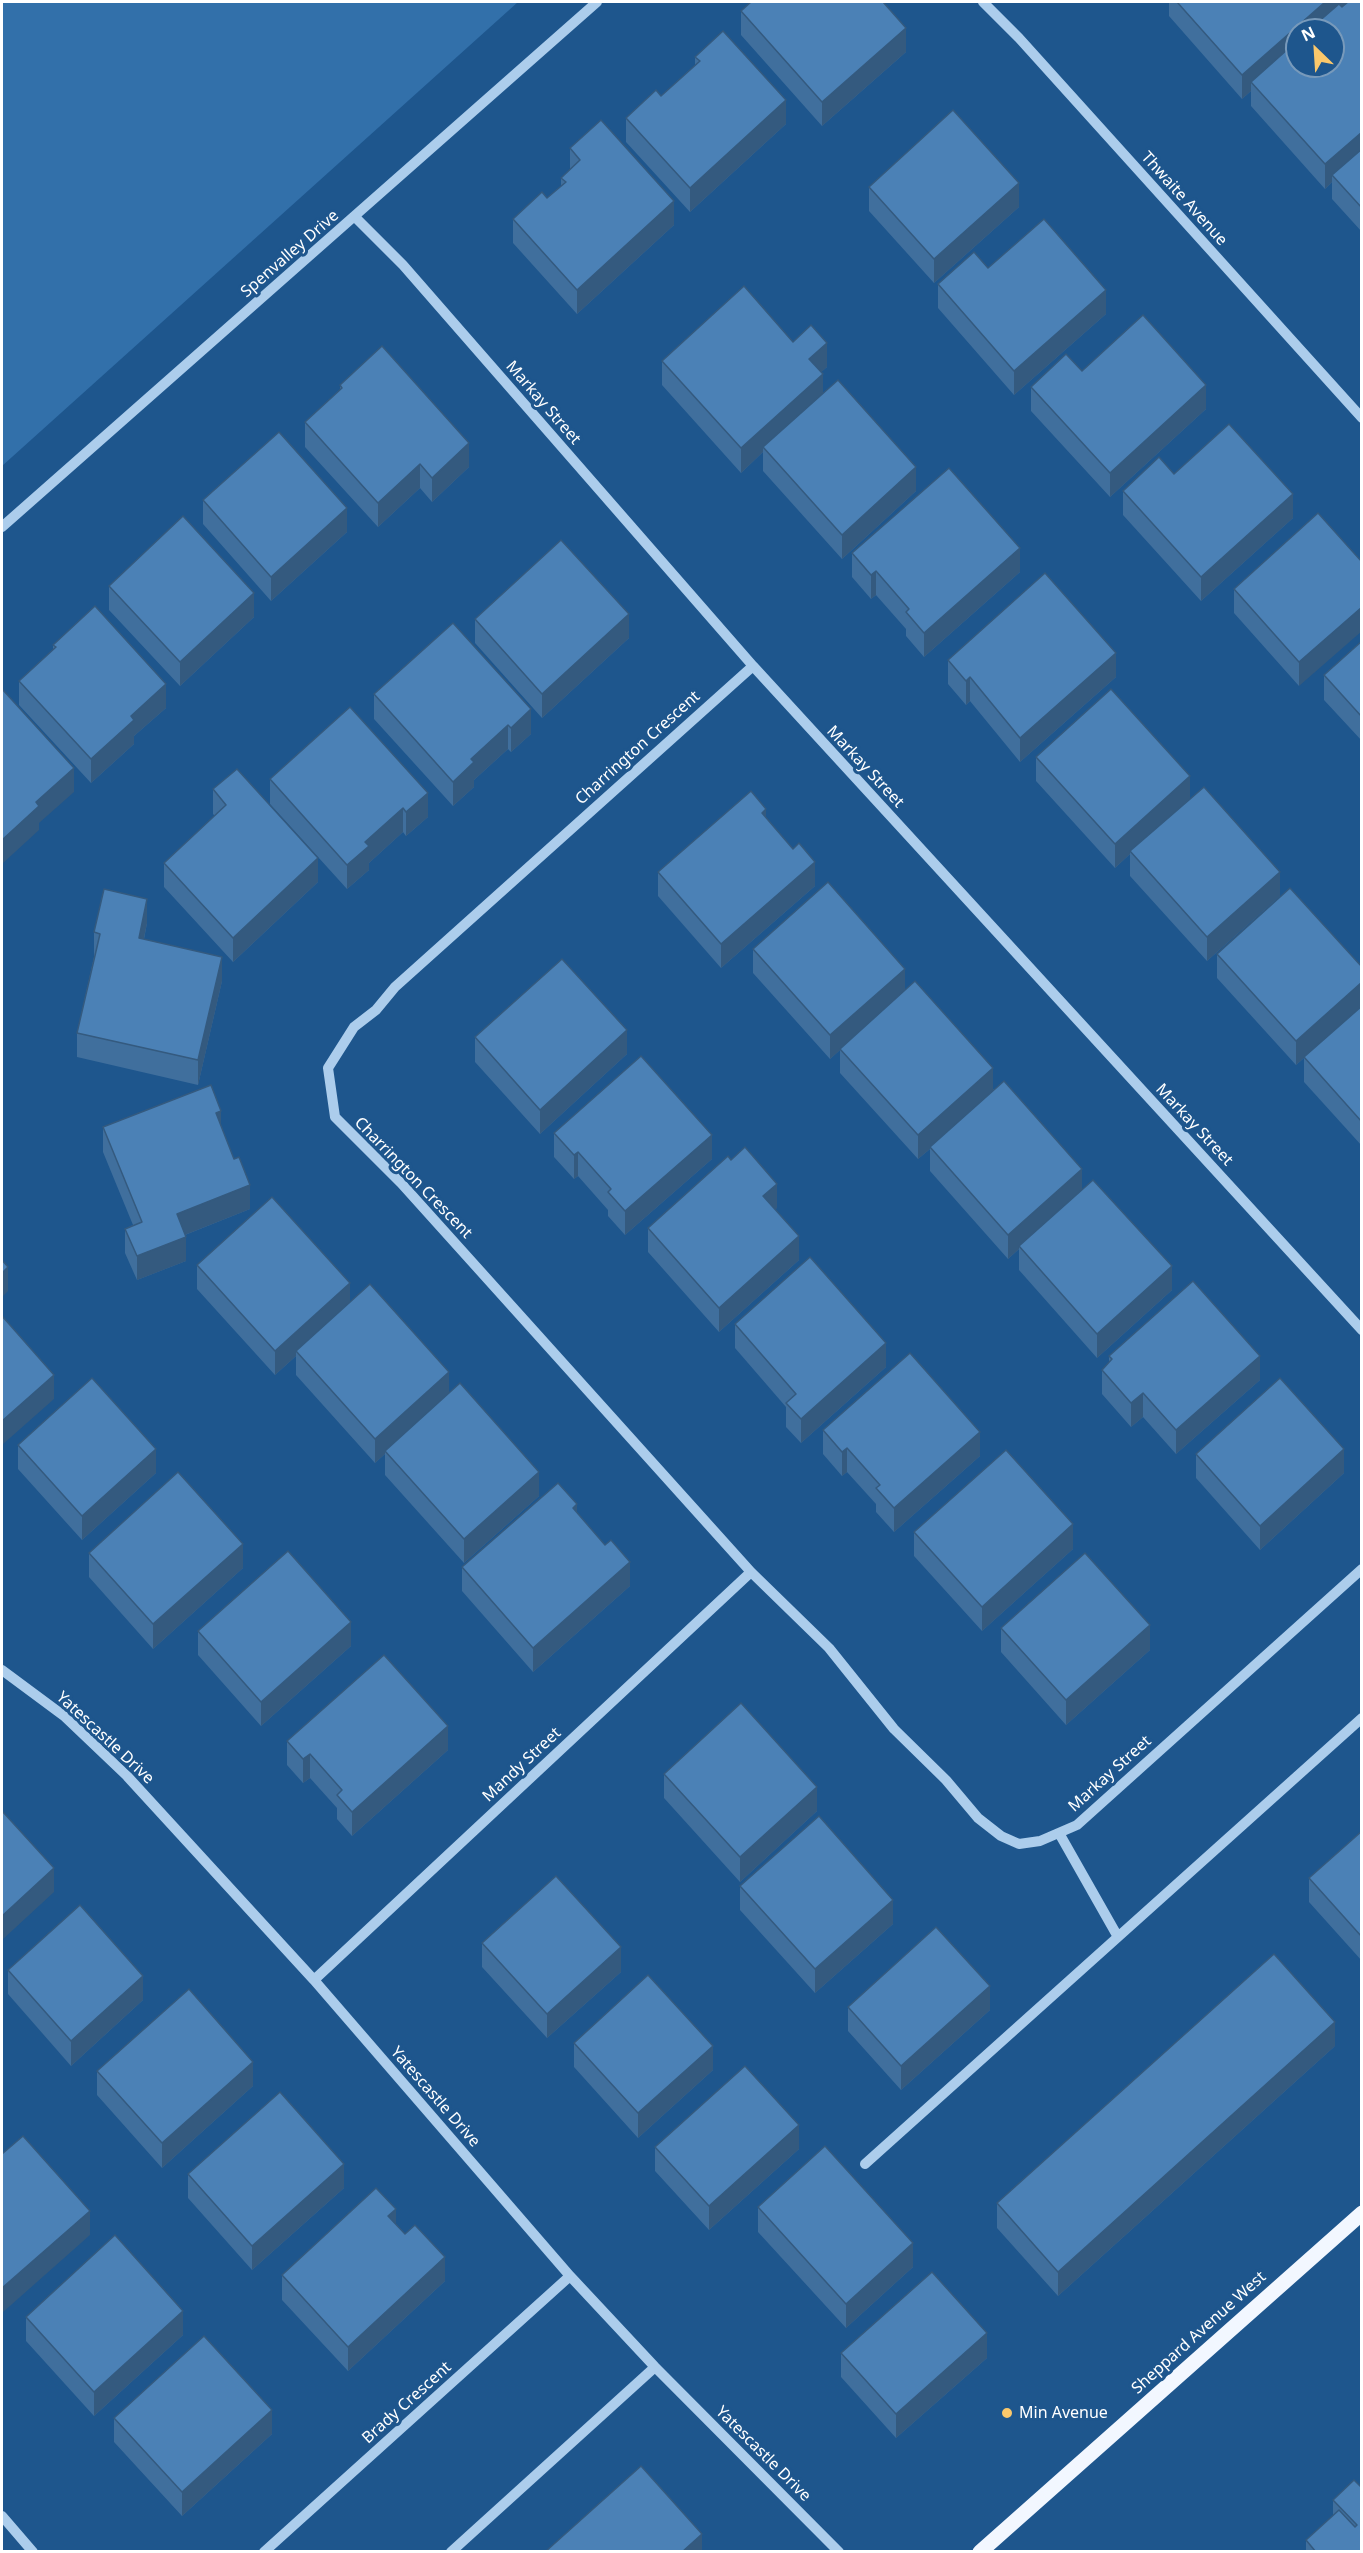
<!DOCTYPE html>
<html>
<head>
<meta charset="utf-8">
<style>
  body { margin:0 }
  #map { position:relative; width:1363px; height:2553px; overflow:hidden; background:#1e568d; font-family:"Noto Sans",sans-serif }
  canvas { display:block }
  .frame { position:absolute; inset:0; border:3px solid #fff; pointer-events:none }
  .north { position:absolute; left:1285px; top:18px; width:60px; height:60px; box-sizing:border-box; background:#1e568d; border:2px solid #789abb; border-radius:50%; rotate:335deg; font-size:16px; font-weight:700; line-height:24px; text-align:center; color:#fff }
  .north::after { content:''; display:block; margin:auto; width:21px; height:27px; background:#fbc86b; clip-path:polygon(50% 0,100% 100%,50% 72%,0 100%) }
</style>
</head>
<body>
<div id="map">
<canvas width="1363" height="2553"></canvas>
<div class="frame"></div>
<div class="north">N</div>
</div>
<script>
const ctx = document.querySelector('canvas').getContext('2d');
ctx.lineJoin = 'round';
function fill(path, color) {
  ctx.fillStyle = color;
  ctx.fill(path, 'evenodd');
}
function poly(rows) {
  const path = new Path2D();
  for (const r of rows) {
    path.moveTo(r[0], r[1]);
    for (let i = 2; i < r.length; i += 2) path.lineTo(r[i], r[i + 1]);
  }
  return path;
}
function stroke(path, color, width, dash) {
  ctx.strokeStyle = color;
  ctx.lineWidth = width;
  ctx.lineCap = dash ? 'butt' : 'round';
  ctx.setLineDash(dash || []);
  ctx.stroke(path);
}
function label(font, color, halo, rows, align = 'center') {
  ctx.font = font + ' "Noto Sans",sans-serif';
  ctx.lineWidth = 6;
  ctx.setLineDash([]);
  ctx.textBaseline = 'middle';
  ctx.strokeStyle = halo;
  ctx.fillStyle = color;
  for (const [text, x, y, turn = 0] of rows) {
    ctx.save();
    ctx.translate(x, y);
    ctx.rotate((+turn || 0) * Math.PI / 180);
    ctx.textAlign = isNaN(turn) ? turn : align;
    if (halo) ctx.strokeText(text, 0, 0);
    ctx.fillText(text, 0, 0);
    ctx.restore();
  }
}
fill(poly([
  [2,2,518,2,2,466]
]), '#3270aa');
stroke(poly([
  [983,2,1019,38,1362,418],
  [355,217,403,265,753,666,1362,1330],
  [2,527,597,2],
  [753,666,395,987,376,1010,354,1027,328,1068,335,1117,401,1183,751,1572,829,1648,894,1729,946,1780,978,1818,1001,1836,1019,1844,1040,1841,1077,1825,1362,1569],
  [2,1670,64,1716,127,1776,314,1980,570,2276,655,2367,839,2552],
  [1059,1833,1118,1937],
  [314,1980,751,1572],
  [865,2164,1362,1718],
  [2,2516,33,2552],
  [264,2552,570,2276],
  [451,2552,655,2367]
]), '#accdec', 10);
stroke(poly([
  [980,2552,1362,2213]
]), '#f2f7ff', 15);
fill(poly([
  [1169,2,1362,2,1362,232,1332,199,1332,182,1325,189,1251,106,1251,91,1242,99,1169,16],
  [741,11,906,52,822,126,741,35],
  [695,57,786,124,690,212,626,142,626,118,661,96,695,65],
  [570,148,674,225,577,314,513,243,513,219,547,198,561,186,561,178,570,170],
  [869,187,1019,207,934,283,869,211],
  [938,284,1106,314,1014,395,938,308],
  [793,342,827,367,821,372,823,394,916,491,842,559,763,471,763,452,741,473,662,385,662,361],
  [1082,371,1206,409,1110,497,1031,411,1031,387],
  [340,385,469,467,432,502,420,488,378,527,305,447,305,422,340,390],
  [1174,474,1293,518,1201,601,1123,515,1123,491],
  [203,500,347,532,271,601,203,524],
  [1318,513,1299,686,1234,613,1234,589],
  [852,553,1020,572,924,657,906,636,906,629,876,595,871,599,852,577],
  [109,586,254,617,180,686,109,610],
  [475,619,629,638,542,718,475,643],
  [453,623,531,734,511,752,508,749,474,780,474,787,453,806,374,719,374,694],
  [1362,641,1362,741,1324,700,1324,675],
  [53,645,166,708,134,736,134,744,91,783,19,705,19,681,53,650],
  [948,660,1116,677,1020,762,970,701,966,705,948,684],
  [350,707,428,817,406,836,403,832,369,863,369,870,347,889,270,804,270,779],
  [1036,757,1190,799,1280,896,1207,961,1130,876,1130,854,1115,868,1036,781],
  [213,789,318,882,233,962,164,887,164,863,215,816,213,814],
  [766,818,815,886,721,968,658,896,658,872],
  [147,923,144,939,222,981,198,1085,77,1057,77,1033,94,957,94,932],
  [753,949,905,990,1172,1290,1097,1358,1019,1270,1019,1249,1008,1259,930,1171,930,1149,918,1159,840,1073,840,1050,830,1059,753,973],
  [1217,954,1362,967,1362,1146,1304,1082,1304,1058,1296,1065,1217,978],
  [475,1037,627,1054,540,1134,475,1062],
  [103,1127,221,1127,250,1209,185,1235,186,1261,137,1280,125,1253,125,1229,133,1225,103,1152],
  [554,1133,712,1159,625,1235,608,1216,608,1210,578,1176,574,1179,554,1157],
  [777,1208,775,1209,799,1260,719,1332,648,1252,648,1228],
  [197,1265,350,1302,449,1393,539,1496,464,1563,385,1475,385,1454,375,1463,296,1375,296,1356,275,1375,197,1289],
  [735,1324,886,1367,801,1443,786,1427,786,1407,735,1348],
  [1109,1356,1260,1380,1176,1454,1143,1417,1131,1427,1102,1394,1102,1370,1109,1363],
  [823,1430,980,1456,894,1532,876,1512,876,1504,847,1472,842,1476,823,1454],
  [18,1445,156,1473,82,1540,18,1469],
  [1196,1454,1344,1473,1260,1550,1196,1478],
  [577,1513,630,1586,533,1672,462,1591,462,1567],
  [914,1532,1073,1549,982,1631,914,1556],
  [89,1553,243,1568,153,1649,89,1577],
  [1001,1628,1150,1650,1066,1725,1001,1652],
  [198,1631,351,1646,261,1726,198,1655],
  [287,1741,448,1750,352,1836,337,1819,337,1808,310,1778,303,1783,287,1765],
  [664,1774,817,1811,740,1882,664,1798],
  [1362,1831,1362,1961,1309,1902,1309,1878],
  [740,1886,893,1924,815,1993,740,1910],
  [482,1943,621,1972,547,2038,482,1967],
  [8,1970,143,2000,71,2066,8,1994],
  [848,2007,990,2010,901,2090,848,2031],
  [574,2043,713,2070,638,2138,574,2067],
  [1335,2046,1058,2296,997,2228,997,2203],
  [97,2071,253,2086,162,2168,97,2095],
  [655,2147,799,2149,709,2230,655,2171],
  [188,2174,344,2188,252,2270,188,2198],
  [758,2207,913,2267,846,2328,758,2232],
  [396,2224,445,2281,348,2371,282,2300,282,2275],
  [26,2317,183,2335,94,2416,26,2341],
  [841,2353,987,2358,896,2438,841,2377],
  [114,2418,272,2434,182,2516,114,2442],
  [1362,2488,1362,2552,1306,2552,1306,2540,1333,2516,1333,2500]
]), '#406f9d');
fill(poly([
  [1325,2,1348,2,1348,6,1320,30,1297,30,1297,50,1251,82,1251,91,1242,99,1242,75],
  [906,28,906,52,822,126,822,102],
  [786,100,786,124,690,212,690,188],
  [1362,132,1362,156,1332,175,1332,182,1325,189,1325,164],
  [1019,183,1019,207,934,283,934,259],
  [674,201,674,225,577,314,577,290],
  [1106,290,1106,314,1014,395,1014,371],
  [827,343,827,367,809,383,809,359],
  [823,374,823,398,763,447,763,452,741,473,741,448],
  [1206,385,1206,409,1110,497,1110,473],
  [469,443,469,467,432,502,432,478],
  [420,464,420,488,378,527,378,503],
  [916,467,916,491,842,559,842,535],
  [1293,494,1293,518,1201,601,1201,577],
  [347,508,347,532,271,601,271,577],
  [1020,548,1020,572,924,657,924,633],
  [876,571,876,595,871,599,871,575],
  [254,593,254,617,180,686,180,662],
  [1362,607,1362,631,1299,686,1299,662],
  [629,614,629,638,542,718,542,694],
  [1116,653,1116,677,1020,762,1020,738],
  [970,677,970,701,966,705,966,681],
  [166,684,166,708,134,736,134,744,91,783,91,759,131,716],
  [531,709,531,734,511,752,511,728],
  [508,725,508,749,474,780,474,787,453,806,453,782,471,759],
  [74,768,74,792,39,823,39,830,2,864,2,840,36,802],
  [1190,776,1190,800,1130,851,1130,854,1115,868,1115,844],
  [428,793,428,817,406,836,406,812],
  [403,808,403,832,369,863,369,870,347,889,347,865,365,842],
  [766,809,766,833,762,813],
  [318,858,318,882,233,962,233,938],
  [815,862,815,886,721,968,721,944],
  [1280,872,1280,896,1207,961,1207,937],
  [147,899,147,923,139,962,139,938],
  [222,957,222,981,198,1085,198,1060],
  [905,969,905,993,830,1059,830,1035],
  [1362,982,1362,1006,1296,1065,1296,1041],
  [627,1030,627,1054,540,1134,540,1110],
  [993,1068,993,1092,930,1147,930,1149,918,1159,918,1135],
  [221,1111,221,1135,216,1113],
  [712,1135,712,1159,625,1235,625,1211],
  [578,1152,578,1176,574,1179,574,1155],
  [1082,1169,1082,1193,1019,1246,1019,1249,1008,1259,1008,1235],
  [777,1184,777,1208,763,1220,763,1196],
  [250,1185,250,1209,177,1238,177,1214],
  [799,1236,799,1260,719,1332,719,1308],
  [186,1237,186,1261,137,1280,137,1256],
  [1172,1266,1172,1290,1097,1358,1097,1334],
  [8,1267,8,1291,2,1297,2,1273],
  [350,1283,350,1307,296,1351,296,1356,275,1375,275,1351],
  [886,1343,886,1367,801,1443,801,1419],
  [1260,1356,1260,1380,1176,1454,1176,1430],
  [449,1372,449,1396,385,1451,385,1454,375,1463,375,1439],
  [54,1375,54,1399,2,1445,2,1421],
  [1143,1393,1143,1417,1131,1427,1131,1403],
  [980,1432,980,1456,894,1532,894,1508],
  [847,1448,847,1472,842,1476,842,1452],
  [156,1449,156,1473,82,1540,82,1516],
  [1344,1449,1344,1473,1260,1550,1260,1526],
  [539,1472,539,1496,464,1563,464,1539],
  [577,1504,577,1528,573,1508],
  [1073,1524,1073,1549,982,1631,982,1607],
  [243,1544,243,1568,153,1649,153,1624],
  [630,1562,630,1586,533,1672,533,1648],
  [351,1622,351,1646,261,1726,261,1702],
  [1150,1625,1150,1650,1066,1725,1066,1700],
  [448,1726,448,1750,352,1836,352,1812],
  [310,1754,310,1778,303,1783,303,1759],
  [817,1787,817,1811,740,1882,740,1857],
  [54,1868,54,1892,2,1940,2,1916],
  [893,1900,893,1924,815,1993,815,1969],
  [621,1947,621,1972,547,2038,547,2014],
  [143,1976,143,2000,71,2066,71,2041],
  [990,1986,990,2010,901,2090,901,2066],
  [1335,2022,1335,2046,1058,2296,1058,2272],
  [713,2046,713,2070,638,2138,638,2113],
  [253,2062,253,2086,162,2168,162,2143],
  [799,2125,799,2149,709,2230,709,2206],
  [344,2164,344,2188,252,2270,252,2246],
  [396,2209,396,2233,388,2216],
  [90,2211,90,2235,2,2313,2,2288],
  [913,2243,913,2267,846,2328,846,2304],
  [445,2257,445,2281,348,2371,348,2347],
  [183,2311,183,2335,94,2416,94,2392],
  [987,2333,987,2358,896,2438,896,2414],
  [272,2410,272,2434,182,2516,182,2492],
  [702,2534,702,2552,682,2552]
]), '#345a7f');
const building = poly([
  [751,2,883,2,906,28,822,102,741,11,751,2],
  [1177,2,1325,2,1242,75,1177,2],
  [1348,2,1362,2,1362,132,1325,164,1251,82,1297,41,1297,66,1333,66,1333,30,1309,30,1339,4,1342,7,1348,2],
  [723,31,786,100,690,188,626,118,656,90,661,96,700,61,695,57,723,31],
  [953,110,1019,183,934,259,869,187,953,110],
  [601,120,674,201,577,290,513,219,542,192,547,198,566,182,561,178,580,160,570,148,601,120],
  [1362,149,1362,208,1332,175,1362,149],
  [1044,219,1106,290,1014,371,938,284,974,252,988,268,1044,219],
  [744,286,793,342,811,325,827,343,809,359,823,374,741,448,662,361,744,286],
  [1143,315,1206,385,1110,473,1031,387,1066,354,1082,371,1143,315],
  [382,346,469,443,432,478,420,464,378,503,305,422,342,388,340,385,382,346],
  [838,380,916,467,842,535,763,447,838,380],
  [1229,424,1293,494,1201,577,1123,491,1159,457,1174,474,1229,424],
  [279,432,347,508,271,577,203,500,279,432],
  [949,468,1020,548,924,633,906,612,909,609,876,571,871,575,852,553,949,468],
  [1318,513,1362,562,1362,607,1299,662,1234,589,1318,513],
  [183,516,254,593,180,662,109,586,183,516],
  [561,540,629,614,542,694,475,619,561,540],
  [1045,573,1116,653,1020,738,970,677,966,681,948,660,1045,573],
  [95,606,166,684,131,716,134,720,91,759,19,681,56,647,53,645,95,606],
  [453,623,531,709,511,728,508,725,471,759,474,762,453,782,374,694,453,623],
  [1362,641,1362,717,1324,675,1362,641],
  [2,689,74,768,36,802,39,806,2,840,2,689],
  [1111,689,1190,776,1115,844,1036,757,1111,689],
  [350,707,428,793,406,812,403,808,365,842,369,846,347,865,270,779,350,707],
  [237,769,318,858,233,938,164,863,226,805,213,789,237,769],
  [1204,787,1280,872,1207,937,1130,851,1204,787],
  [751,791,766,809,762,813,793,849,799,843,815,862,721,944,658,872,751,791],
  [828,882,905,969,830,1035,753,949,828,882],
  [1290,888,1362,967,1362,982,1296,1041,1217,954,1290,888],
  [104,889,147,899,139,938,222,957,198,1060,77,1033,100,934,94,932,104,889],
  [562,959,627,1030,540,1110,475,1037,562,959],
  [915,981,993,1068,918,1135,840,1049,915,981],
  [1362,1006,1362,1122,1304,1057,1362,1006],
  [641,1056,712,1135,625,1211,608,1192,611,1189,578,1152,574,1155,554,1133,641,1056],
  [1004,1081,1082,1169,1008,1235,930,1147,1004,1081],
  [211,1085,221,1111,216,1113,234,1159,239,1157,250,1185,177,1214,186,1237,137,1256,125,1229,142,1222,103,1127,211,1085],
  [745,1147,777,1184,763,1196,799,1236,719,1308,648,1228,728,1156,731,1160,745,1147],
  [1093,1180,1172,1266,1097,1334,1019,1246,1093,1180],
  [272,1197,350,1283,275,1351,197,1265,272,1197],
  [810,1257,886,1343,801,1419,786,1403,796,1394,735,1324,810,1257],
  [2,1260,8,1267,2,1273,2,1260],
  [1193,1281,1260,1356,1176,1430,1143,1393,1131,1403,1102,1370,1112,1359,1109,1356,1193,1281],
  [370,1284,449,1372,375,1439,296,1351,370,1284],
  [2,1316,54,1375,2,1421,2,1316],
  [910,1353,980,1432,894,1508,876,1488,880,1485,847,1448,842,1452,823,1430,910,1353],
  [92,1378,156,1449,82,1516,18,1445,92,1378],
  [1280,1378,1344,1449,1260,1526,1196,1454,1280,1378],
  [460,1383,539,1472,464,1539,385,1451,460,1383],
  [1006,1450,1073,1524,982,1607,914,1532,1006,1450],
  [178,1472,243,1544,153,1624,89,1553,178,1472],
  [558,1483,577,1504,573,1508,605,1545,611,1540,630,1562,533,1648,462,1567,558,1483],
  [288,1551,351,1622,261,1702,198,1631,288,1551],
  [1085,1553,1150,1625,1066,1700,1001,1628,1085,1553],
  [384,1655,448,1726,352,1812,337,1795,342,1790,310,1754,303,1759,287,1741,384,1655],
  [741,1703,817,1787,740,1857,664,1774,741,1703],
  [2,1811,54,1868,2,1916,2,1811],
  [819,1816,893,1900,815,1969,740,1886,819,1816],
  [1362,1831,1362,1937,1309,1878,1362,1831],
  [556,1876,621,1947,547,2014,482,1943,556,1876],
  [80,1905,143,1976,71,2041,8,1970,80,1905],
  [936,1927,990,1986,901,2066,848,2007,936,1927],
  [1274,1954,1335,2022,1058,2272,997,2203,1274,1954],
  [648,1975,713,2046,638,2113,574,2043,648,1975],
  [189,1989,253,2062,162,2143,97,2071,189,1989],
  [745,2066,799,2125,709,2206,655,2147,745,2066],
  [280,2092,344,2164,252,2246,188,2174,280,2092],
  [23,2136,90,2211,2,2288,2,2154,23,2136],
  [825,2146,913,2243,846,2304,758,2207,825,2146],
  [376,2188,396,2209,388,2216,405,2234,415,2225,445,2257,348,2347,282,2275,376,2188],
  [115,2235,183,2311,94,2392,26,2317,115,2235],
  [932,2272,987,2333,896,2414,841,2353,932,2272],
  [204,2336,272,2410,182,2492,114,2418,204,2336],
  [641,2466,702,2534,682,2552,545,2552,641,2466],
  [1354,2480,1362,2488,1362,2552,1316,2552,1306,2540,1339,2510,1355,2527,1357,2525,1333,2500,1354,2480]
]);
fill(building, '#4b81b6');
stroke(building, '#345a7f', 1.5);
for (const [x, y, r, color] of [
  [1007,2413,6,"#fbc86b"]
]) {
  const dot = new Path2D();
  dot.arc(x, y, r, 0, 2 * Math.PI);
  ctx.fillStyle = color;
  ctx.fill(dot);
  stroke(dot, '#1e568d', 2);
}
label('16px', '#fff', '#1e568d', [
  ["Thwaite Avenue",1184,199,48],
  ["Spenvalley Drive",290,254,-41],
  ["Markay Street",543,403,49],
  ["Charrington Crescent",638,748,-42],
  ["Markay Street",865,767,47],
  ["Markay Street",1194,1125,47],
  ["Charrington Crescent",413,1178,46],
  ["Yatescastle Drive",105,1738,43],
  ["Mandy Street",522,1765,-43],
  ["Markay Street",1110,1774,-42],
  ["Yatescastle Drive",435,2097,49],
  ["Sheppard Avenue West",1199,2333,-42],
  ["Brady Crescent",407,2403,-42],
  ["Yatescastle Drive",763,2454,45]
]);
label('16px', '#fff', '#1e568d', [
  ["Min Avenue",1019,2413]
], 'left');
</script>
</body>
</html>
